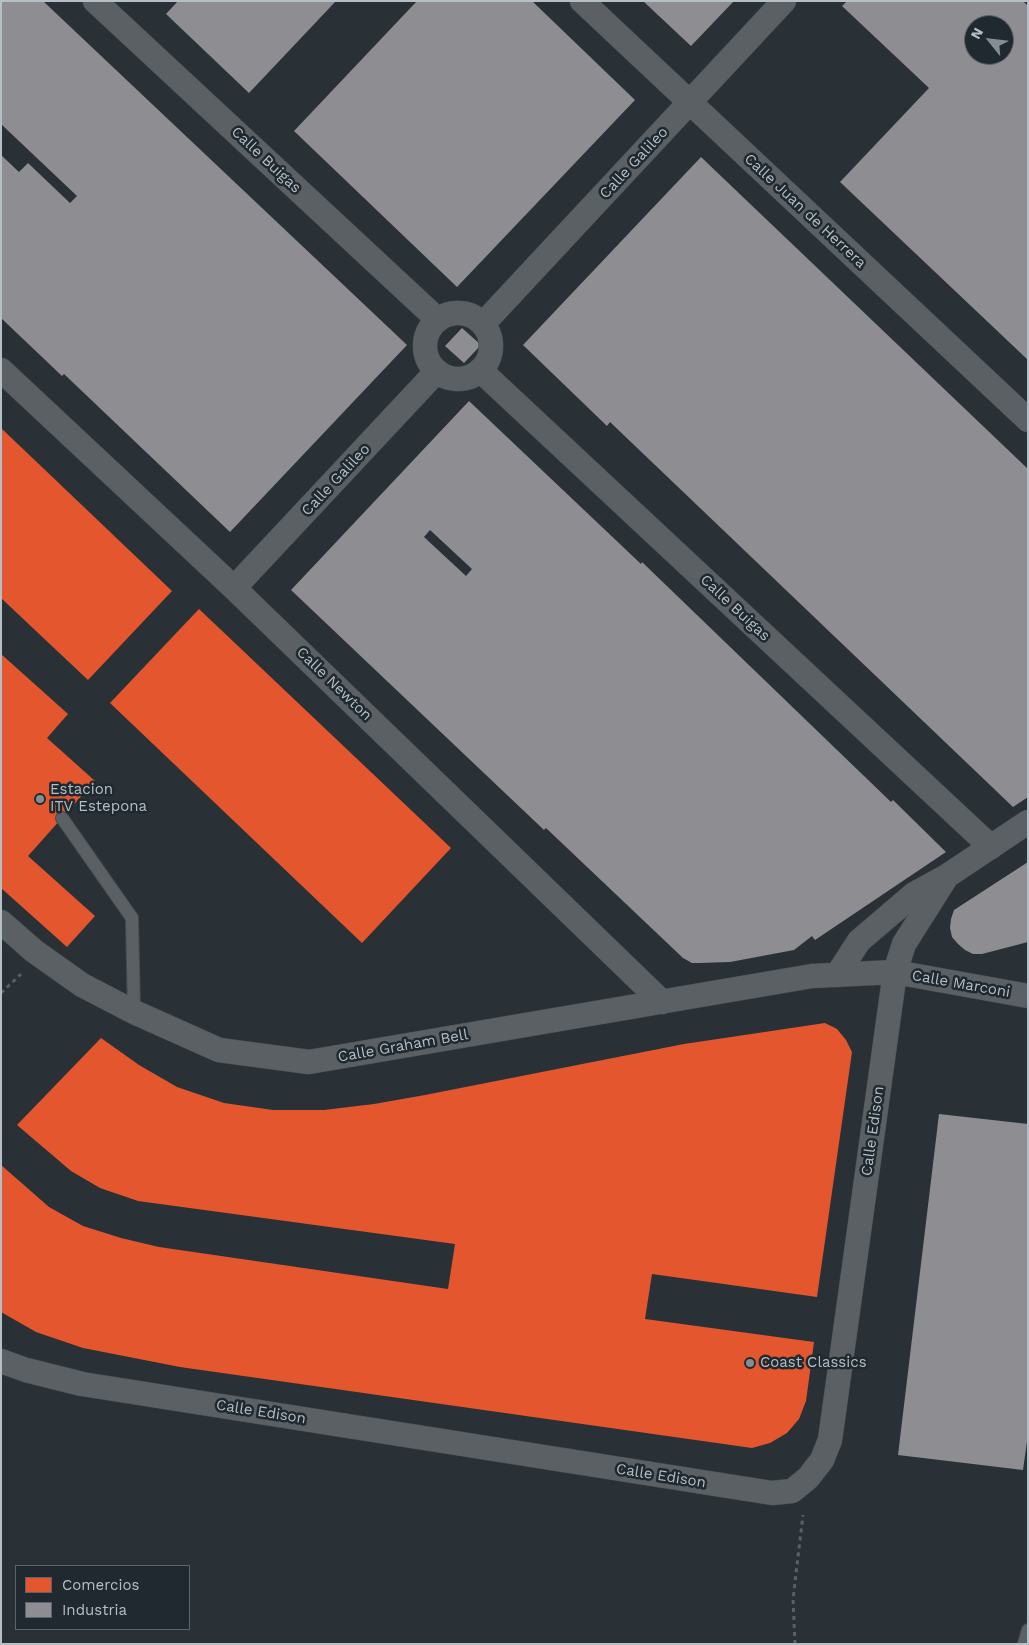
<!DOCTYPE html>
<html>
<head>
<meta charset="utf-8">
<style>
  body { margin:0 }
  #map { position:relative; width:1029px; height:1645px; overflow:hidden; background:#2a3136; font-family:"Work Sans",sans-serif }
  canvas { display:block }
  .frame { position:absolute; inset:0; border:2px solid #b5bfc6; pointer-events:none }
  .legend { position:absolute; left:15px; top:1565px; width:175px; height:65px; box-sizing:border-box; background:#1f292f; border:1px solid #5b656b; margin:0; padding:6px 9px; list-style:none; font-size:15px; color:#b5bfc6 }
  .legend li { display:flex; align-items:center; gap:10px; height:25px }
  .legend b { width:25px; border:1px solid #5b656b }
  .north { position:absolute; left:964px; top:15px; width:50px; height:50px; box-sizing:border-box; background:#1f292f; border:1px solid #5b656b; border-radius:50%; rotate:299deg; font-size:14px; font-weight:700; line-height:20px; text-align:center; color:#b5bfc6 }
  .north::after { content:''; display:block; margin:auto; width:18px; height:22px; background:#848d94; clip-path:polygon(50% 0,100% 100%,50% 72%,0 100%) }
</style>
</head>
<body>
<div id="map">
<canvas width="1029" height="1645"></canvas>
<div class="frame"></div>
<ul class="legend">
<li><b style="height:14px;background:#e4572e"></b>Comercios</li>
<li><b style="height:14px;background:#8d8d92"></b>Industria</li>
</ul>
<div class="north">N</div>
</div>
<script>
const ctx = document.querySelector('canvas').getContext('2d');
ctx.lineJoin = 'round';
function fill(path, color) {
  ctx.fillStyle = color;
  ctx.fill(path, 'evenodd');
}
function poly(rows) {
  const path = new Path2D();
  for (const r of rows) {
    if (r.length === 3) {
      path.moveTo(r[0] + r[2], r[1]);
      path.arc(r[0], r[1], r[2], 0, 2 * Math.PI);
      continue;
    }
    path.moveTo(r[0], r[1]);
    for (let i = 2; i < r.length; i += 2) path.lineTo(r[i], r[i + 1]);
  }
  return path;
}
function stroke(path, color, width, dash) {
  ctx.strokeStyle = color;
  ctx.lineWidth = width;
  ctx.lineCap = dash ? 'butt' : 'round';
  ctx.setLineDash(dash || []);
  ctx.stroke(path);
}
function label(font, color, halo, rows, align = 'center') {
  ctx.font = font + ' "Work Sans",sans-serif';
  ctx.lineWidth = 5;
  ctx.setLineDash([]);
  ctx.textBaseline = 'middle';
  ctx.strokeStyle = halo;
  ctx.fillStyle = color;
  for (const [text, x, y, turn = 0] of rows) {
    ctx.save();
    ctx.translate(x, y);
    ctx.rotate((+turn || 0) * Math.PI / 180);
    ctx.textAlign = isNaN(turn) ? turn : align;
    if (halo) ctx.strokeText(text, 0, 0);
    ctx.fillText(text, 0, 0);
    ctx.restore();
  }
}
fill(poly([
  [1,428,172,591,88,680,1,598],
  [199,609,451,848,362,943,110,703],
  [1,654,68,714,47,738,95,781,28,856,95,916,67,947,1,888],
  [825,1023,837,1029,846,1040,852,1052,817,1297,652,1274,645,1319,814,1342,806,1401,799,1419,787,1433,770,1443,752,1448,180,1367,83,1348,36,1332,1,1312,1,1165,49,1207,83,1226,121,1238,159,1247,448,1289,455,1244,138,1201,100,1188,71,1171,17,1125,101,1038,139,1065,177,1087,224,1103,273,1110,324,1110,374,1104,425,1095,684,1044]
]), '#e4572e');
fill(poly([
  [1,1,43,1,407,345,230,532,64,374,62,376,1,318,1,155,19,172,28,163,70,203,77,196,1,124],
  [178,1,336,1,249,93,166,14],
  [417,1,532,1,635,100,457,287,294,131],
  [643,1,734,1,691,46],
  [847,1,1023,1,1028,6,1028,360,840,182,929,88,842,6],
  [974,25,1004,25,1004,55,974,55],
  [701,157,1028,469,1028,797,1013,807,610,422,607,426,523,345],
  [462,328,481,345,464,363,445,346],
  [469,401,641,564,642,562,891,802,893,800,946,852,815,940,812,936,794,950,730,962,700,963,692,963,683,958,546,828,544,830,291,590],
  [430,530,472,569,466,576,424,537],
  [1028,862,1028,942,982,954,973,954,965,950,958,944,952,937,950,928,951,919,954,910],
  [939,1114,1028,1124,1028,1434,1023,1470,898,1455]
]), '#8d8d92');
const service = poly([
  [62,818,132,918,134,1012],
  [1024,1644,1028,1630]
]);
const minor = poly([
  [95,1,437,319],
  [582,1,1028,420],
  [458,346,33],
  [483,324,784,1],
  [1,370,234,588,662,1002],
  [480,370,991,847],
  [234,588,437,371],
  [1,922,34,951,82,985,134,1012,219,1050,309,1062,812,976,895,972,1028,996],
  [837,975,859,941,914,894,947,876,1028,822],
  [1,1361,26,1370,82,1384,772,1493,792,1491,808,1478,822,1460,830,1440,895,972,904,944,947,876]
]);
stroke(service, '#484d51', 14);
stroke(minor, '#484d51', 25);
stroke(poly([
  [1,993,21,974],
  [795,1644,793,1599,803,1515]
]), '#5b6063', 3, [4, 4]);
stroke(service, '#5b6064', 12);
stroke(minor, '#5b6064', 24);
for (const [x, y, r, color] of [
  [40,799,5,"#848d94"],
  [750,1363,5,"#848d94"]
]) {
  const dot = new Path2D();
  dot.arc(x, y, r, 0, 2 * Math.PI);
  ctx.fillStyle = color;
  ctx.fill(dot);
  stroke(dot, '#1f292f', 2);
}
label('15px', '#b5bfc6', '#1f292f', [
  ["Calle Buigas",266,160,43],
  ["Calle Galileo",634,163,-47],
  ["Calle Juan de Herrera",805,211,43],
  ["Calle Galileo",336,480,-47],
  ["Calle Buigas",735,608,43],
  ["Calle Newton",334,684,44],
  ["Calle Marconi",961,984,10],
  ["Calle Graham Bell",403,1046,-10],
  ["Calle Edison",873,1131,-82],
  ["Calle Edison",261,1412,9],
  ["Calle Edison",661,1476,9]
]);
label('15px', '#b5bfc6', '#1f292f', [
  ["Estacion",50,790],
  ["ITV Estepona",50,807],
  ["Coast Classics",760,1363]
], 'left');
</script>
</body>
</html>
